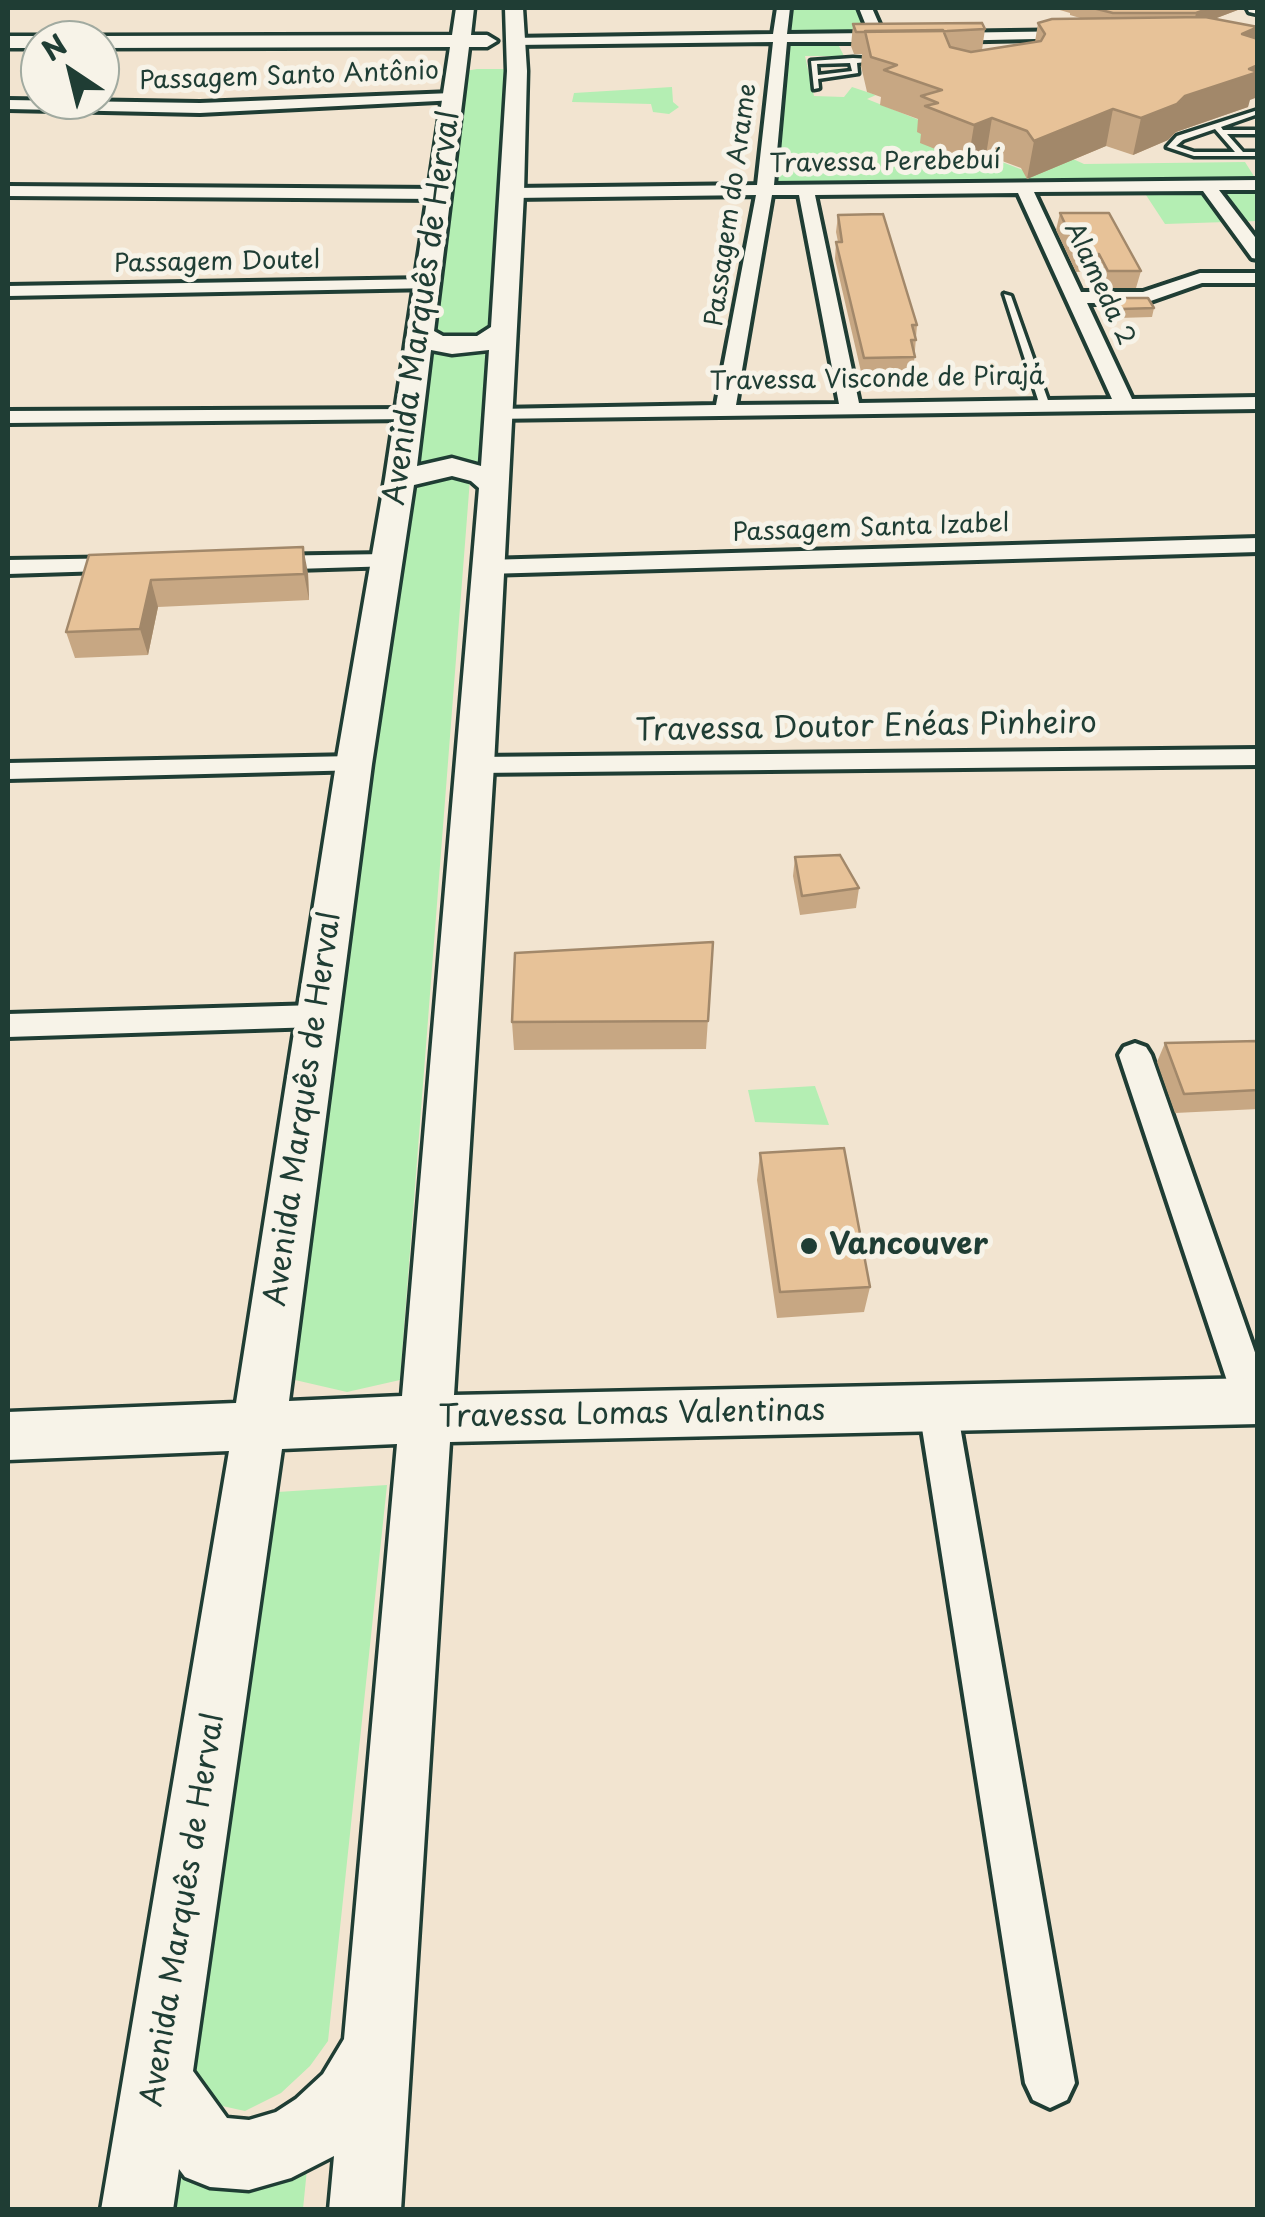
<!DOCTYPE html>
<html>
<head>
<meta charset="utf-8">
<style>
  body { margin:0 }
  #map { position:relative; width:1265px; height:2217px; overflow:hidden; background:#f2e4d0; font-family:"Playpen Sans",sans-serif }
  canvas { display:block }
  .frame { position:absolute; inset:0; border:10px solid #1f3d34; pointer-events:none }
  .north { position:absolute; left:20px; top:20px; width:100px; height:100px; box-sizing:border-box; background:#f7f3e8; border:2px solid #a1aaa0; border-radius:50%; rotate:325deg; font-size:28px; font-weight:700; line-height:40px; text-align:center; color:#1f3d34 }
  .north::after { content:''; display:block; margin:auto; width:35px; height:45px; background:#1f3d34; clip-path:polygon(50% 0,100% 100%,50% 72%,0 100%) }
</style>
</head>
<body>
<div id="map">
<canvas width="1265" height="2217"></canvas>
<div class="frame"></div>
<div class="north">N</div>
</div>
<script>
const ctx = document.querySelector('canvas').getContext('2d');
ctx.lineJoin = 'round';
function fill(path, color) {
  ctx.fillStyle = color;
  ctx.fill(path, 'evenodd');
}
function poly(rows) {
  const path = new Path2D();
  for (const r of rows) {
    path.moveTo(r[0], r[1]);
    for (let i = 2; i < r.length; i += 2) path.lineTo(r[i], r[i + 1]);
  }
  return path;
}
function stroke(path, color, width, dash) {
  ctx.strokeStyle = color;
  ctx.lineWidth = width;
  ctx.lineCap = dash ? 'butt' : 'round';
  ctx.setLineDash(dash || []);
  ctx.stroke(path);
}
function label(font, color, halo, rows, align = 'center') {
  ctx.font = font + ' "Playpen Sans",sans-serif';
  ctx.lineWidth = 10;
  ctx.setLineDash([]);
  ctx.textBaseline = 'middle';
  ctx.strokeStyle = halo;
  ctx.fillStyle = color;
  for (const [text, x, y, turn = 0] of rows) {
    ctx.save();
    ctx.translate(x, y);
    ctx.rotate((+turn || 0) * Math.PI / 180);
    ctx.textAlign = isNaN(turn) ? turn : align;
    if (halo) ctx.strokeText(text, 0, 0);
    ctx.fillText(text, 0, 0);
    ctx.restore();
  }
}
fill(poly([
  [783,8,866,8,878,38,779,40],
  [781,44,838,44,844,56,805,56,814,96,844,97,852,87,876,95,867,99,959,136,948,141,1033,174,1073,159,1084,164,1245,162,1257,181,769,187],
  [477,69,503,69,511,73,494,333,482,339,432,338,465,71],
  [672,87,673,102,679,107,669,114,653,112,651,104,572,102,574,93],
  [1257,191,1257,221,1165,224,1144,192],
  [427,344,491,346,479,470,405,473],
  [450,472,470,479,400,1380,347,1392,282,1377,407,487],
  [815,1086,829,1125,755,1122,748,1090],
  [387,1485,328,2041,310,2066,281,2093,245,2111,204,2102,192,2074,262,1493],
  [169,2168,218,2185,307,2169,303,2209,163,2210]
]), '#b4eeb3');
const lane = poly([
  [853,58,886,60,857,63,858,73,818,79,819,88,814,89,811,61,853,58],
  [850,63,852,71,818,75,817,64,850,63],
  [1258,110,1258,114,1221,127,1223,130,1258,130,1258,134,1227,134,1243,152,1258,152,1258,156,1194,156,1167,147,1177,136,1258,110],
  [1215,129,1235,152,1194,152,1176,146,1183,140,1215,129],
  [1004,294,1011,296,1050,406,1048,408,1040,406,1004,294]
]);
const street = poly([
  [777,8,790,8,787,34,869,33,859,8,872,8,883,33,900,37,878,42,787,42,774,185,1258,180,1258,190,1219,190,1258,241,1258,259,1252,258,1203,191,1034,192,1081,292,1143,292,1200,273,1258,273,1258,283,1202,283,1145,303,1087,303,1132,399,1258,397,1258,409,490,419,490,411,497,409,716,405,756,195,513,198,505,193,513,188,757,185,773,42,514,45,507,41,509,38,773,34,777,8],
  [1018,193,1112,399,859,403,815,195,1018,193],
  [772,195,799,195,839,404,736,405,772,195],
  [1078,31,1083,32,1083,38,942,41,935,37,942,33,1078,31],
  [452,93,459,97,457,100,200,113,8,109,8,100,200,103,452,93],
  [8,186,440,189,448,194,440,199,8,196,8,186],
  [428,279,434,280,434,288,8,296,8,286,428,279],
  [408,409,415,411,415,419,8,423,8,411,408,409],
  [1258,538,1258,552,486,574,474,567,486,560,1258,538],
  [386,554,397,561,394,566,262,570,250,563,262,556,386,554],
  [128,558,140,565,136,570,8,574,8,560,128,558],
  [1258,749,1258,765,476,773,463,765,476,757,1258,749],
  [354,756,363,758,367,764,363,770,8,779,8,763,354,756],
  [316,1005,327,1008,331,1016,327,1024,316,1027,8,1037,8,1014,316,1005],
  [1135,1043,1146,1047,1151,1055,1258,1361,1258,1417,1253,1419,1240,1414,1234,1402,1119,1055,1124,1047,1135,1043],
  [938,1392,951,1397,957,1409,1075,2083,1067,2100,1050,2108,1033,2100,1025,2083,919,1409,925,1397,938,1392]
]);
const secondary = poly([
  [456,8,474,8,471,35,487,35,497,41,487,47,469,47,434,331,443,336,477,336,491,327,507,71,505,8,523,8,527,71,524,193,494,765,454,1395,1258,1378,1258,1424,450,1442,401,2210,329,2210,334,2156,291,2178,249,2190,210,2187,185,2177,179,2169,173,2210,101,2210,229,1451,8,1460,8,1412,236,1403,336,764,385,479,450,47,100,48,100,40,92,40,100,36,452,35,456,8],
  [431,350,452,354,489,350,481,466,452,458,417,466,431,350],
  [452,476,471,481,479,488,402,1396,289,1401,372,764,414,485,452,476],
  [397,1444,344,2039,323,2074,296,2099,276,2112,249,2120,227,2118,193,2071,282,1449,397,1444],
  [1247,8,1258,8,1258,14,1249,12,1247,8],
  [8,36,40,36,48,40,40,40,40,48,8,48,8,36]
]);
stroke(lane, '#1f3d34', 7);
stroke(street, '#1f3d34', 8);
stroke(secondary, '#1f3d34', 7);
fill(lane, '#f7f3e8');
fill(street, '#f7f3e8');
fill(secondary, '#f7f3e8');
fill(poly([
  [1053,8,1243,8,1214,19,1258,27,1248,107,1176,132,1168,140,1133,155,1106,146,1027,179,1021,168,986,155,968,162,920,143,921,134,917,132,918,119,880,105,881,97,867,92,861,66,862,54,854,54,851,46,853,24,985,29,982,50,1035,42,1038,23,1080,18,1070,15,1070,13],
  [1060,213,1141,271,1136,288,1104,288,1095,271,1076,272,1056,230],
  [838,215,917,325,913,375,862,376,835,259,836,242,838,242,836,232],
  [1116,298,1154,308,1152,317,1119,318,1114,307],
  [89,555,308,573,309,600,158,607,148,655,75,658,66,632],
  [795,857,859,888,856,908,800,915,793,876],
  [713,942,706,1049,514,1050,512,1022],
  [1258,1041,1258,1109,1175,1113,1157,1062,1165,1043],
  [760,1153,870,1287,864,1312,777,1318,757,1180]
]), '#c7a783');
fill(poly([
  [1210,8,1243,8,1193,27,1196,13],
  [1258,28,1258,35,1250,62,1242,34],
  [1258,65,1258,97,1250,100,1248,107,1176,132,1168,140,1133,155,1141,118,1185,96],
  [1113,109,1106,146,1027,179,1034,141],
  [992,118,986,155,968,162,974,125],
  [303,547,308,573,309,600,304,574],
  [151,580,158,607,148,655,140,629]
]), '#a2886a');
const building = poly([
  [1093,8,1210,8,1196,13,1113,13,1093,8],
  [1205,17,1258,27,1242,34,1258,39,1258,65,1249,69,1258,72,1185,96,1177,104,1141,118,1113,109,1034,141,1027,131,992,118,974,125,925,106,938,103,921,96,942,90,884,70,897,65,871,57,865,31,943,30,950,47,971,52,1041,41,1045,34,1038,23,1052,19,1205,17],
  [982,23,985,29,947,31,856,32,853,24,982,23],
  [1060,213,1109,213,1141,271,1108,271,1099,254,1079,254,1060,213],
  [883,214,917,325,912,325,916,340,911,340,915,357,864,358,836,242,842,242,838,215,883,214],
  [1116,298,1148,298,1154,308,1121,309,1116,298],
  [303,547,304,574,151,580,140,629,66,632,89,555,303,547],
  [840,855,859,888,802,896,795,857,840,855],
  [713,942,708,1021,512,1022,515,953,713,942],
  [1258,1041,1258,1090,1184,1094,1165,1043,1258,1041],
  [844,1148,870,1287,780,1292,760,1153,844,1148]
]);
fill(building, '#e7c298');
stroke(building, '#a2886a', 2.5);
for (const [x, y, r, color] of [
  [809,1246,10,"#1f3d34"]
]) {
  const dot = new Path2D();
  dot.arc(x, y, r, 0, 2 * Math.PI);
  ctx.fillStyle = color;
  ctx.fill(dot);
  stroke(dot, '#f7f3e8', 4);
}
label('25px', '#1f3d34', '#f7f3e8', [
  ["Passagem Santo Antônio",289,77,-2],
  ["Travessa Perebebuí",885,163,-1],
  ["Passagem do Arame",732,205,-82],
  ["Passagem Doutel",217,263,-1],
  ["Alameda 2",1099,284,65],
  ["Travessa Visconde de Pirajá",877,380,-1],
  ["Passagem Santa Izabel",871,529,-2]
]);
label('30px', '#1f3d34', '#f7f3e8', [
  ["Avenida Marquês de Herval",423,308,-82],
  ["Travessa Doutor Enéas Pinheiro",866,728,-1],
  ["Avenida Marquês de Herval",304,1109,-82],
  ["Travessa Lomas Valentinas",632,1415,-1],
  ["Avenida Marquês de Herval",184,1910,-81]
]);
label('bold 30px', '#1f3d34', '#f7f3e8', [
  ["Vancouver",829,1246]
], 'left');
</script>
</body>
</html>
